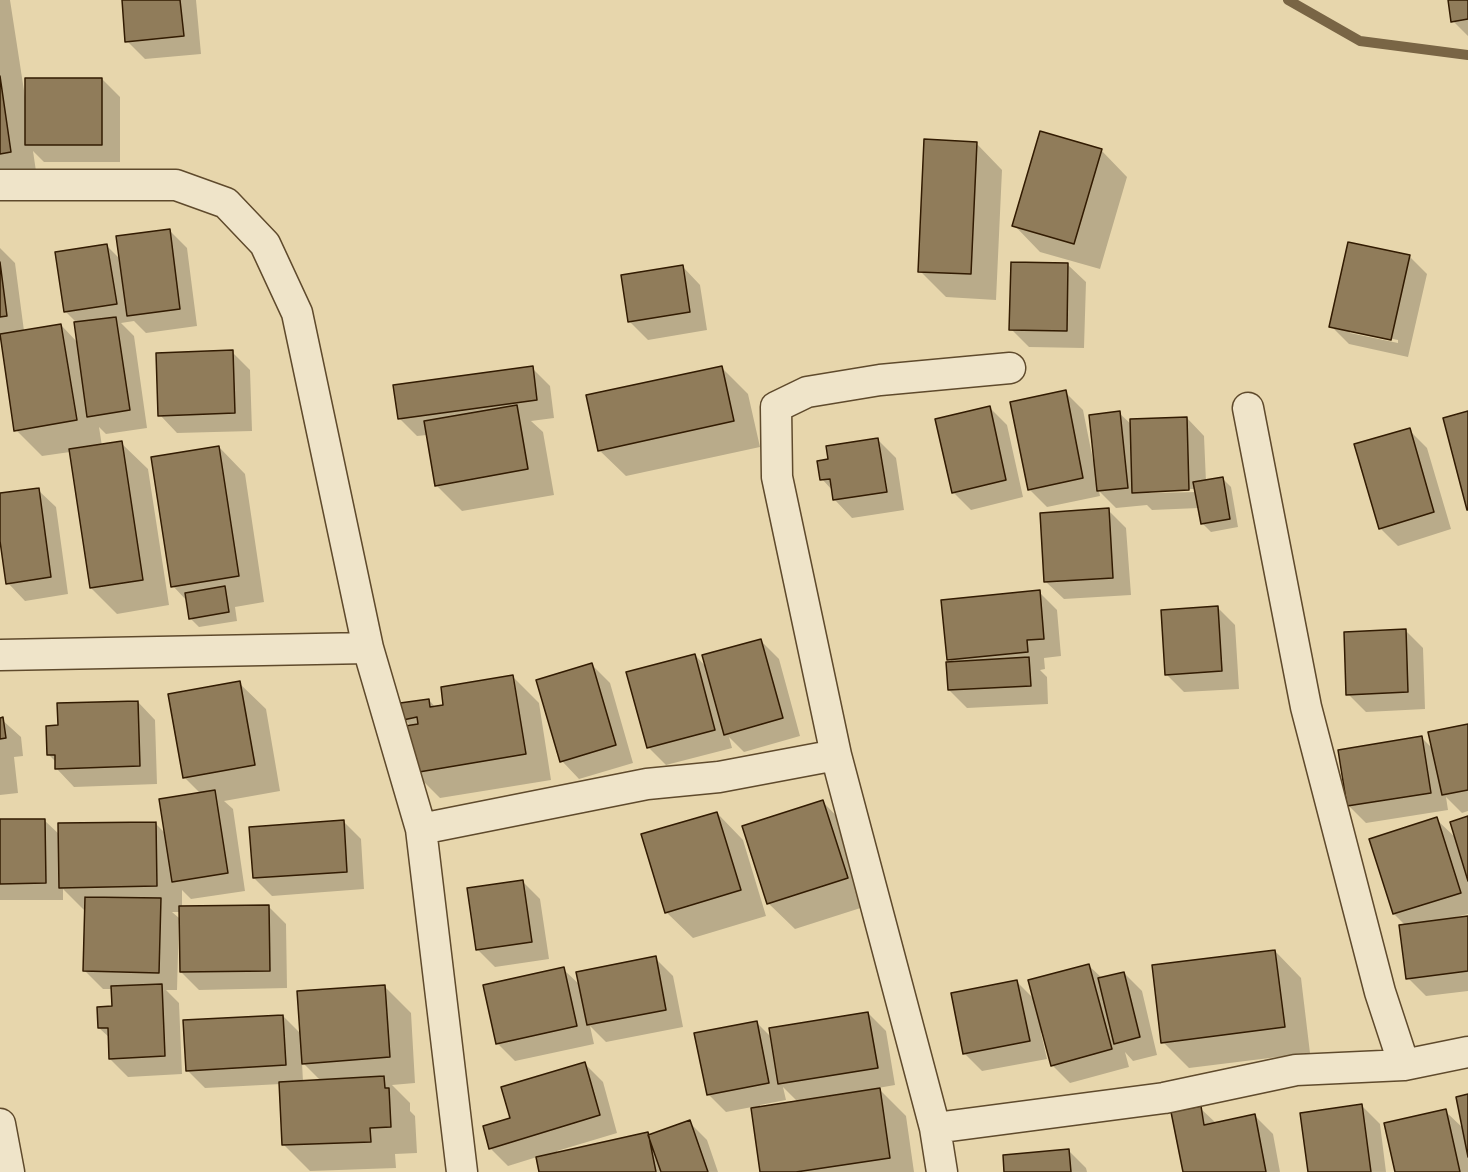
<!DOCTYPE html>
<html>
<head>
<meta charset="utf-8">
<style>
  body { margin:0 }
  canvas { display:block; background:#e7d6ac }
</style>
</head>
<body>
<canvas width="1468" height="1172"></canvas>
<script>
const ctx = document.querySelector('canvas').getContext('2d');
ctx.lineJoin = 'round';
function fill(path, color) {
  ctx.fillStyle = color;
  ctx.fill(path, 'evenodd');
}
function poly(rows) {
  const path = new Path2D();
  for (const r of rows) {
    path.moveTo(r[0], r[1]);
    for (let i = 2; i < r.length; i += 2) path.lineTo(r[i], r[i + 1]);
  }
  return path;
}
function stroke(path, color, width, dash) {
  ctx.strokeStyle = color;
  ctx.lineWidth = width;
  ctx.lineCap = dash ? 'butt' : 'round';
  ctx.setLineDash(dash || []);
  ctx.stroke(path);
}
fill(poly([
  [0,0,10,0,25,97,102,79,120,97,120,162,44,162,33,151,37,178,0,183],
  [123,0,196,0,201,54,145,59,127,41],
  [1450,0,1468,0,1468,36,1453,21],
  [976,143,1002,170,996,300,946,297,920,271],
  [1101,150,1127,177,1100,269,1040,252,1014,225],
  [169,230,187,248,197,326,146,333,134,321,121,323,134,336,147,428,106,434,99,427,102,446,121,443,148,469,169,605,117,614,91,588,70,452,42,456,16,430,0,337,0,248,15,263,24,331,61,325,78,343,78,324,65,311,107,246,121,260],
  [1409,256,1427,274,1408,357,1349,344,1331,326],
  [1350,330,1398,340,1398,343,1350,333],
  [1068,265,1086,282,1084,348,1029,347,1011,329],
  [683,267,700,285,707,330,648,340,630,322],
  [232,352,250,370,252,431,177,433,160,415],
  [721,367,748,394,760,447,626,476,599,450],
  [532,368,550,386,554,418,531,421,543,432,554,495,462,511,436,485,427,435,417,436,399,418],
  [1065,392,1083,410,1093,460,1119,413,1132,425,1187,418,1204,436,1206,482,1223,479,1231,487,1238,527,1211,532,1202,523,1199,508,1152,510,1147,505,1116,508,1099,491,1100,496,1047,507,1029,489],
  [1196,489,1197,492,1149,493,1149,490],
  [989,407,1007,425,1023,497,971,510,953,492],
  [1409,430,1427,448,1451,529,1398,546,1380,528],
  [878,440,896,458,904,510,852,518,835,500,833,491,822,479,830,461],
  [219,447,245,474,264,602,235,607,237,621,199,627,190,618,187,601,173,586],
  [38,490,56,507,68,594,25,601,8,583,0,530,0,495],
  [1108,510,1126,528,1131,595,1064,599,1046,582],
  [1039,592,1057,610,1061,656,1044,658,1045,669,1040,670,1047,677,1048,704,967,708,949,690,953,663,949,659],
  [1217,607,1235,625,1239,689,1184,692,1166,674],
  [1405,630,1423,648,1425,709,1366,712,1348,694],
  [761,641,779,659,800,736,744,752,729,737,732,748,666,765,648,747,695,655,707,668],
  [592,665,610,683,633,763,579,779,562,761],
  [513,677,539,703,551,780,440,798,414,772,412,727,404,719,429,700,436,708,445,706],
  [239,683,266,709,280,791,224,801,233,809,245,891,191,899,182,890,182,907,268,906,286,924,287,988,199,990,181,972,181,912,172,912,179,918,177,990,166,990,179,1003,182,1074,128,1077,110,1059,110,1038,99,1028,114,1008,113,989,103,989,85,971,86,912,63,889,63,900,0,900,0,821,44,820,60,835,156,824,166,834,201,794,184,777],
  [138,702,155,720,157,784,74,787,57,769,57,763,49,755,60,727],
  [0,718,21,737,23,756,14,757,18,793,0,795],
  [1468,725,1468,811,1462,813,1446,797,1448,810,1366,823,1348,805,1422,738,1434,750],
  [822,801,848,828,873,904,795,929,768,903],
  [717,813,743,840,766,916,693,938,666,912],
  [1468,818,1468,914,1456,917,1468,918,1468,991,1426,996,1408,978,1406,926,1394,914,1371,839,1436,819,1457,839],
  [343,821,361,839,364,889,272,896,254,878],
  [522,881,540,899,549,959,495,967,477,949],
  [1275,951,1301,978,1310,1053,1189,1068,1163,1042],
  [655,958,673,976,683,1027,606,1042,590,1026,594,1044,515,1061,497,1043,563,969,581,986],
  [1088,965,1102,978,1124,973,1142,991,1157,1055,1133,1061,1125,1052,1129,1067,1070,1083,1052,1065,1044,1032,1041,1033,1047,1059,982,1071,964,1053,1016,981,1035,1000],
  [384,986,411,1013,415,1083,392,1085,410,1103,410,1111,415,1116,417,1153,395,1154,396,1168,310,1171,284,1145,281,1084,205,1088,187,1070,283,1016,302,1035],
  [302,1062,321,1081,303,1082],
  [868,1013,886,1031,895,1085,878,1088,906,1116,914,1172,762,1172,752,1107,726,1112,708,1094,756,1022,772,1038],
  [783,1087,798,1102,760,1108,760,1105,786,1100],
  [585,1064,603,1082,617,1133,557,1151,557,1154,650,1137,689,1122,707,1140,718,1172,541,1172,537,1157,508,1166,490,1148,512,1119],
  [1468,1095,1468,1172,1397,1172,1445,1111,1464,1129],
  [1362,1106,1380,1124,1386,1172,1310,1172],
  [1200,1108,1217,1124,1255,1116,1273,1134,1280,1172,1185,1172],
  [1068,1150,1086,1168,1087,1172,1006,1172]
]), '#0003');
stroke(poly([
  [1288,0,1360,41,1468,55]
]), '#796545', 10);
const building = poly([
  [122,0,180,0,184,36,125,42,122,0],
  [1448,0,1468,0,1468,19,1451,22,1448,0],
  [0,76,11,152,0,154,0,76],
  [25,78,102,78,102,145,25,145,25,78],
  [1040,131,1102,149,1074,244,1012,226,1040,131],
  [924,139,977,142,971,274,918,272,924,139],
  [170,229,180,309,127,316,116,236,170,229],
  [1348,242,1410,255,1391,340,1329,327,1348,242],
  [107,244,117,304,64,312,55,252,107,244],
  [0,262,7,316,0,317,0,262],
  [1011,262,1068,263,1067,331,1009,330,1011,262],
  [683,265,690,312,628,322,621,275,683,265],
  [116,317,130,410,87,417,74,322,116,317],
  [61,324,77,420,14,431,0,334,61,324],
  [233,350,235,413,158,416,156,353,233,350],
  [533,366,537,400,398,419,393,385,533,366],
  [722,366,734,421,598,451,586,395,722,366],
  [1066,390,1083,478,1028,490,1010,402,1066,390],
  [517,405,528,469,435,486,424,421,517,405],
  [990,406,1006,480,952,493,935,419,990,406],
  [1120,411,1128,488,1097,491,1089,415,1120,411],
  [1468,411,1468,510,1467,510,1443,418,1468,411],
  [1187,417,1189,490,1132,493,1130,419,1187,417],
  [1410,428,1434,512,1379,529,1354,444,1410,428],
  [878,438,887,492,833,500,830,479,820,480,817,461,828,459,826,446,878,438],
  [122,441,143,580,90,588,69,449,122,441],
  [219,446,239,576,171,587,151,457,219,446],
  [1223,477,1230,519,1201,524,1193,482,1223,477],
  [39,488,51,577,6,584,0,541,0,493,39,488],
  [1109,508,1113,578,1044,582,1040,513,1109,508],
  [225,586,229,612,189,619,185,593,225,586],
  [1040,590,1044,639,1027,640,1028,652,947,660,941,600,1040,590],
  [1218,606,1222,671,1165,675,1161,610,1218,606],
  [1406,629,1408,692,1346,695,1344,632,1406,629],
  [761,639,783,718,724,735,702,655,761,639],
  [695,654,715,730,647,748,626,672,695,654],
  [1029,657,1031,686,948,690,946,662,1029,657],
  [592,663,616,745,560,762,536,680,592,663],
  [513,675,526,754,413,773,405,726,418,724,417,717,403,720,400,703,429,699,430,707,443,705,441,687,513,675],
  [240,681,255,765,183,778,168,694,240,681],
  [138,701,140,766,55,769,55,755,47,755,46,726,58,725,57,703,138,701],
  [3,717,6,738,0,739,0,718,3,717],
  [1468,724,1468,790,1442,795,1428,732,1468,724],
  [1422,736,1431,793,1347,806,1338,750,1422,736],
  [215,790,228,873,172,882,159,799,215,790],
  [823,800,848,878,767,904,742,826,823,800],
  [717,812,741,890,665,913,641,834,717,812],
  [1468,816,1468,881,1450,822,1468,816],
  [1437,817,1461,893,1393,914,1369,839,1437,817],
  [0,819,45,819,46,883,0,884,0,819],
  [344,820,347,872,253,878,249,827,344,820],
  [156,822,157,886,59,888,58,823,156,822],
  [523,880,532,942,476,950,467,888,523,880],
  [85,897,161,898,159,973,83,971,85,897],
  [269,905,270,971,180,972,179,906,269,905],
  [1468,916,1468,971,1406,979,1399,925,1468,916],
  [1275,950,1285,1027,1161,1043,1152,965,1275,950],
  [656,956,666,1010,587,1025,576,972,656,956],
  [1089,964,1112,1049,1051,1066,1028,980,1089,964],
  [564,967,577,1026,496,1044,483,985,564,967],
  [1124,972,1140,1037,1114,1044,1098,978,1124,972],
  [1017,980,1030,1041,963,1054,951,993,1017,980],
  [162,984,165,1056,109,1059,108,1028,98,1028,97,1007,112,1006,111,986,162,984],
  [385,985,390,1057,302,1064,297,991,385,985],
  [868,1012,878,1068,778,1084,769,1028,868,1012],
  [283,1015,286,1065,186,1071,183,1020,283,1015],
  [757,1021,769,1083,707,1095,694,1033,757,1021],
  [585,1062,600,1115,489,1149,483,1126,510,1118,501,1087,585,1062],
  [384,1076,385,1088,389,1088,391,1127,370,1128,371,1142,282,1145,279,1082,384,1076],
  [880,1088,890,1158,796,1172,760,1172,751,1108,880,1088],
  [1468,1094,1468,1157,1456,1097,1468,1094],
  [1362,1104,1371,1172,1308,1172,1300,1113,1362,1104],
  [1201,1106,1204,1125,1255,1114,1266,1172,1183,1172,1171,1112,1201,1106],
  [1446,1109,1460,1172,1395,1172,1384,1123,1446,1109],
  [690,1120,708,1172,661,1172,648,1135,690,1120],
  [648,1132,656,1172,539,1172,536,1157,648,1132],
  [1069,1149,1071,1172,1004,1172,1003,1155,1069,1149]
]);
fill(building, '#907c5a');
stroke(building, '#321b02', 1.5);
const minor = poly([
  [0,185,176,185,226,203,265,244,297,313,368,648,421,829,462,1172],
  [1248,408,1306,707,1380,992,1404,1065],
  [0,655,368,648],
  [421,829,647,784,719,777,836,755],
  [0,1124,9,1172],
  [935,1128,1164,1098,1296,1070,1404,1065,1468,1052],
  [942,1172,935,1128,836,755,777,477,776,407,807,392,880,380,1010,368]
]);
stroke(minor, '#5f4a2c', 33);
stroke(minor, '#efe4c9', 30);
</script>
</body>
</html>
